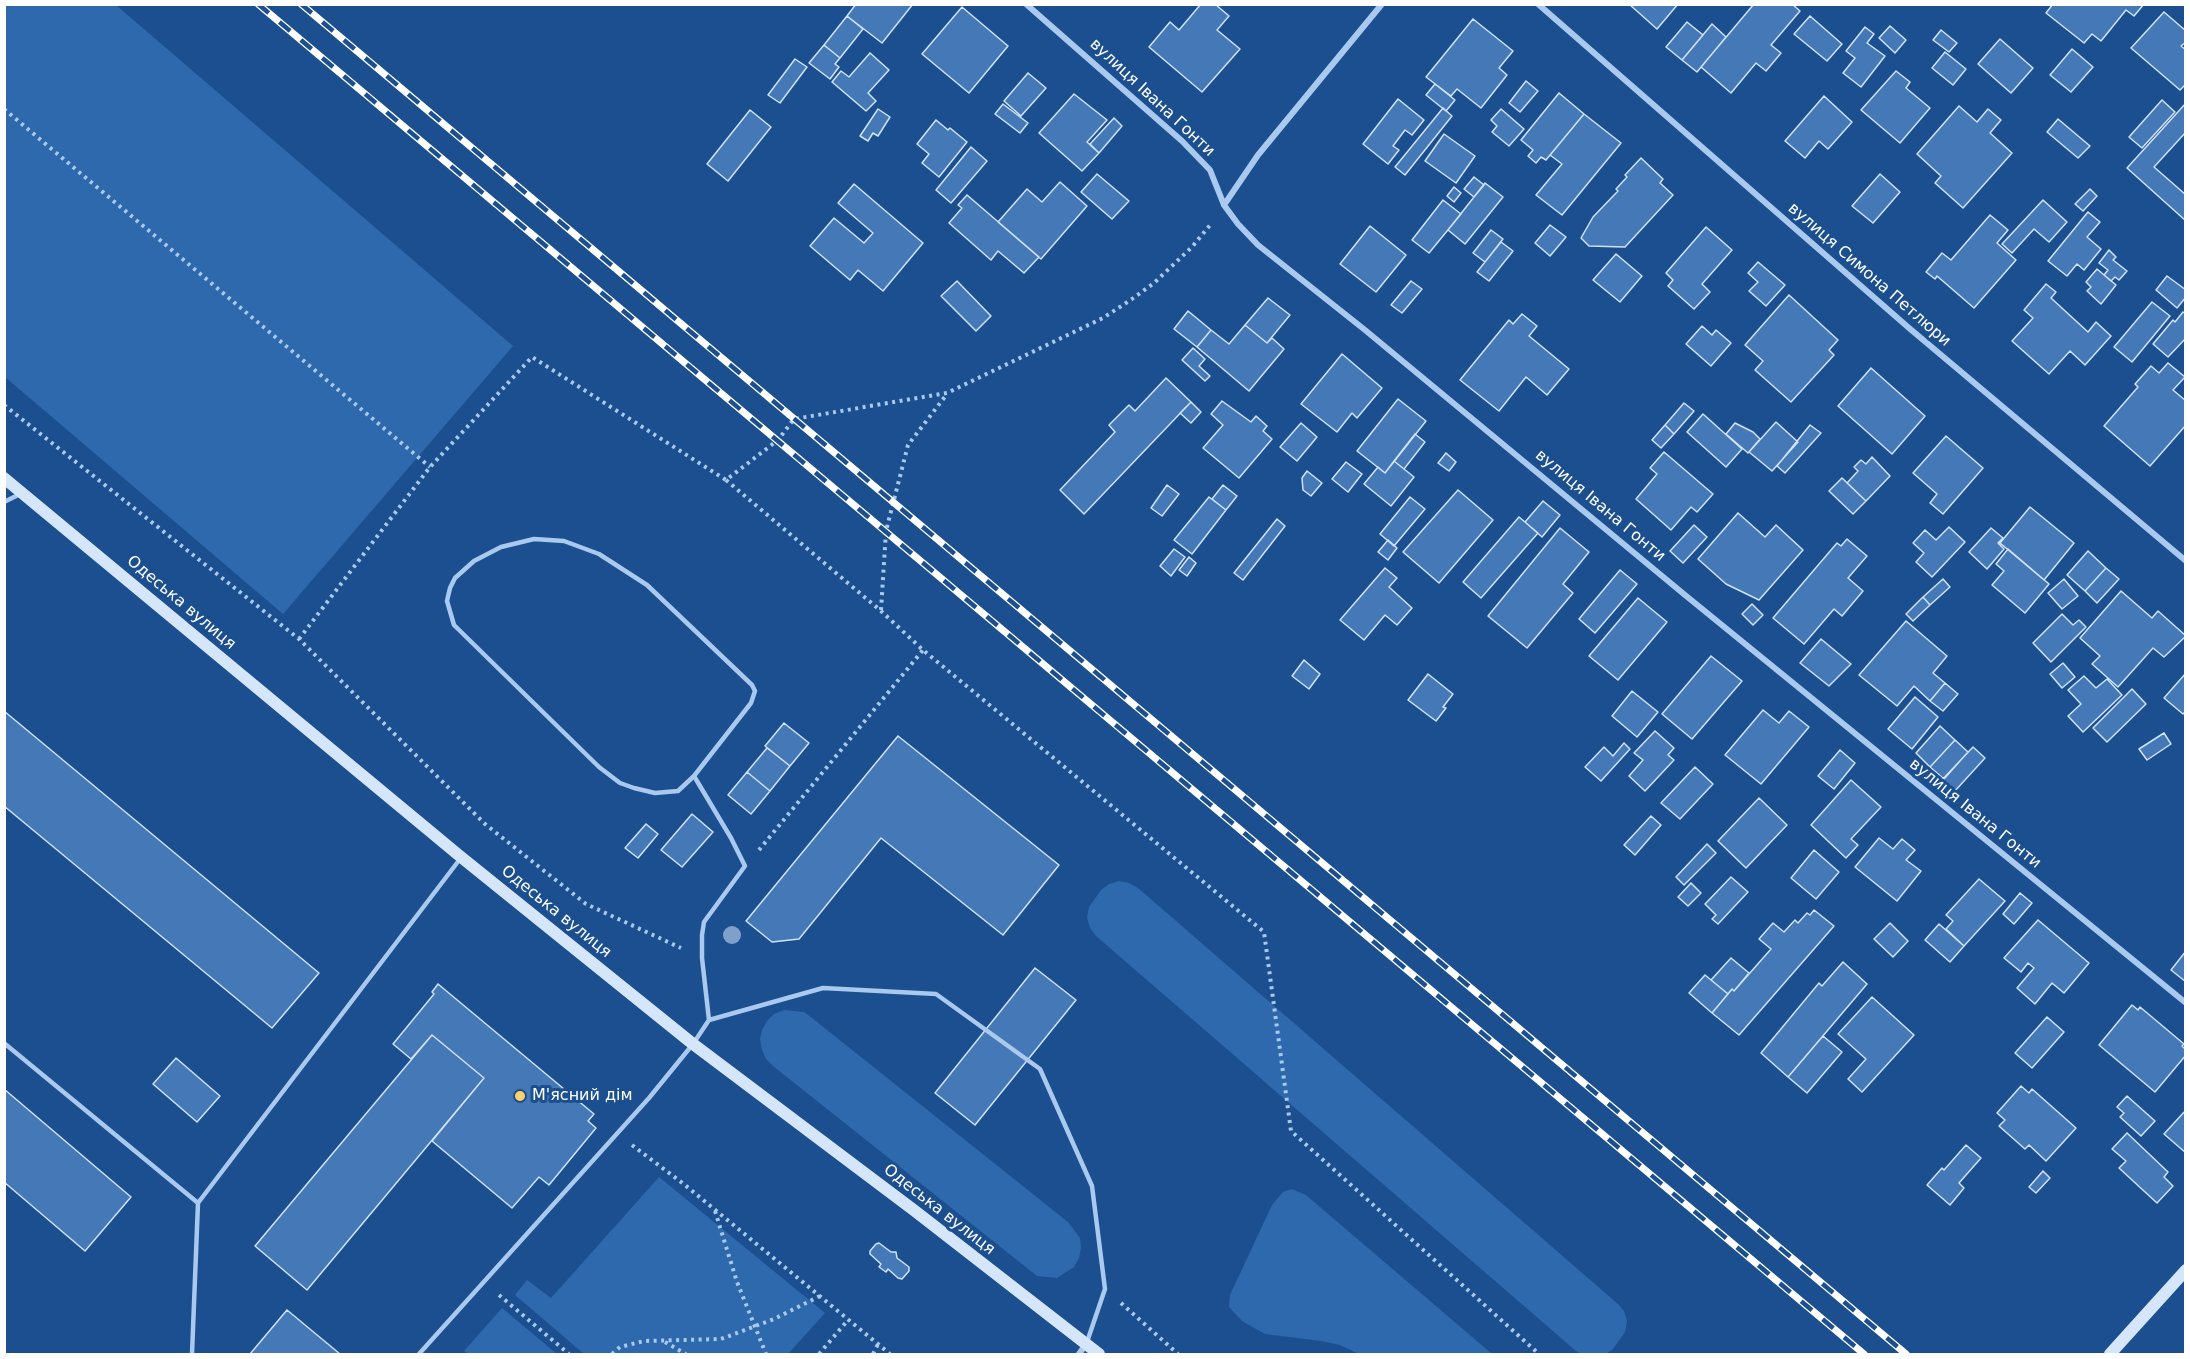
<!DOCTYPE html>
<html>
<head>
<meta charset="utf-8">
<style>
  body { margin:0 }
  #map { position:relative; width:2190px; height:1359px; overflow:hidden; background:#1b4f8f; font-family:"DejaVu Sans",sans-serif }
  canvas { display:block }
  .frame { position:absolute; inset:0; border:6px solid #fff; pointer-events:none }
</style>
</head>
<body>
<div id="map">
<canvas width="2190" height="1359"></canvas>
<div class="frame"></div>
</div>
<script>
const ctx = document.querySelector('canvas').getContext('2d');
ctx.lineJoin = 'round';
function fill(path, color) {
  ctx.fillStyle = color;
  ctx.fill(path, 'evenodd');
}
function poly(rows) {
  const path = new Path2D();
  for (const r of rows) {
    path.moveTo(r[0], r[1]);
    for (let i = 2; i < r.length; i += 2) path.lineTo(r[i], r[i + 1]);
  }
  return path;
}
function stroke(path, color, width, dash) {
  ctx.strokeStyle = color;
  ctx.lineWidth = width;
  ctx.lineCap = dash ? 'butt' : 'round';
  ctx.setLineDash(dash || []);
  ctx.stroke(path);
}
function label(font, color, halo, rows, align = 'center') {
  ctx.font = font + ' "DejaVu Sans",sans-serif';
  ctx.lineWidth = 6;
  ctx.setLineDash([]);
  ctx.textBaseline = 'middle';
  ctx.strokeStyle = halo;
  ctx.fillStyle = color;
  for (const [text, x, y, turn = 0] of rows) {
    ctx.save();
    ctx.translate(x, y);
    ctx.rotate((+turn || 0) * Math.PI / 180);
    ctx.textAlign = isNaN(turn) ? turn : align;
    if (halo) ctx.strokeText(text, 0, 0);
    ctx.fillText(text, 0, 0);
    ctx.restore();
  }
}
fill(poly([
  [5,4,116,5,513,346,283,614,5,377],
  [1119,881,1129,883,1138,888,1618,1304,1624,1311,1627,1321,1625,1332,1613,1349,1606,1354,1581,1354,1576,1351,1096,936,1090,928,1087,918,1089,907,1101,890,1109,884],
  [784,1010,804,1012,812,1018,1068,1222,1080,1238,1081,1248,1079,1258,1074,1267,1057,1278,1037,1276,773,1066,766,1059,762,1050,760,1039,762,1030,767,1021,774,1014],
  [659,1177,825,1313,788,1354,584,1354,515,1295,527,1280,551,1298],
  [1292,1189,1306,1195,1492,1354,1359,1354,1340,1345,1321,1341,1265,1334,1242,1321,1229,1307,1230,1295,1272,1205,1283,1192],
  [502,1308,557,1354,468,1354,464,1351]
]), '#2e69ad');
const building = poly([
  [856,4,913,4,882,43,847,16,856,4],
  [1201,4,1215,4,1229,16,1217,30,1240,49,1202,92,1149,47,1170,22,1179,30,1201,4],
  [1629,4,1678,4,1657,29,1629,4],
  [1754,4,1792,4,1800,11,1771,45,1781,53,1766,71,1756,63,1731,93,1701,67,1754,4],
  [2053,4,2144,4,2134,16,2126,10,2101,41,2092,34,2084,43,2046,13,2053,4],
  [962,7,1008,46,969,93,922,54,962,7],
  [2164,12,2186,31,2186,42,2181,46,2186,50,2186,84,2180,90,2131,48,2164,12],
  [847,16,863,29,840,58,824,45,847,16],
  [1810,16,1842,44,1827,61,1794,34,1810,16],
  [1473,19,1513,51,1499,68,1507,75,1481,108,1457,89,1451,96,1426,77,1473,19],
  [1687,22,1703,35,1682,60,1666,47,1687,22],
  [1712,24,1726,37,1697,72,1682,60,1712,24],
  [1890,26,1906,40,1895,53,1879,38,1890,26],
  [1865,27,1874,34,1867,43,1885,56,1861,87,1843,73,1855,58,1846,51,1865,27],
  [1941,30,1957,43,1949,52,1933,40,1941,30],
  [2000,39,2033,68,2011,93,1978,64,2000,39],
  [824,45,840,58,835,64,839,67,830,79,809,63,824,45],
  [2072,49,2093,67,2071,92,2050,75,2072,49],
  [1945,52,1966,69,1953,85,1932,68,1945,52],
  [870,53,889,70,868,93,876,101,866,111,832,82,841,71,849,77,870,53],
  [795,59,807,67,780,103,768,95,795,59],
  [1896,71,1910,82,1906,88,1930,108,1900,143,1861,110,1896,71],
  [1028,73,1046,88,1021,116,1004,101,1028,73],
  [1526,81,1538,91,1520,112,1509,103,1526,81],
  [1435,84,1455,100,1446,111,1426,95,1435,84],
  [1559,93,1584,114,1546,160,1541,157,1536,163,1528,156,1533,150,1521,140,1559,93],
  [1074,94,1107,120,1087,142,1099,153,1082,171,1039,133,1074,94],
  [1824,96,1852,122,1828,149,1819,141,1805,158,1785,141,1824,96],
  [1398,99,1424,120,1412,135,1405,130,1393,146,1399,150,1388,164,1363,144,1398,99],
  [2162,100,2175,112,2142,148,2129,137,2162,100],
  [2186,103,2186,132,2154,167,2186,195,2186,221,2127,168,2186,103],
  [1003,104,1028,123,1020,133,995,114,1003,104],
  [1959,106,1977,122,1988,109,2001,120,1990,133,2012,153,1963,208,1935,183,1941,176,1917,154,1959,106],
  [1443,108,1452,116,1405,175,1395,167,1443,108],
  [878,109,890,117,878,136,873,133,868,141,860,136,878,109],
  [1501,109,1524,129,1509,146,1492,132,1497,126,1491,120,1501,109],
  [750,110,771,127,728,181,707,164,750,110],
  [1584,114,1621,143,1562,215,1536,195,1562,164,1550,155,1584,114],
  [1114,118,1122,126,1099,153,1090,144,1114,118],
  [2058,119,2090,146,2078,158,2047,132,2058,119],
  [936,120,948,130,950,128,967,142,939,177,922,163,929,154,917,144,936,120],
  [1444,134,1475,156,1456,183,1425,161,1444,134],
  [971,147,987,161,951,203,936,190,971,147],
  [1641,158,1663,179,1660,183,1673,195,1625,247,1589,246,1581,238,1593,217,1618,191,1616,189,1627,177,1625,175,1641,158],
  [1097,174,1129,201,1112,219,1081,192,1097,174],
  [1880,174,1900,192,1873,223,1852,206,1880,174],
  [1474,177,1484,185,1474,197,1464,189,1474,177],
  [1060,182,1087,206,1041,259,998,222,1027,189,1042,202,1060,182],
  [1485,183,1503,197,1465,244,1448,230,1485,183],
  [854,184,923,243,883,291,858,270,850,280,810,246,834,218,864,243,873,233,838,203,854,184],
  [1454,187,1461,193,1454,202,1447,196,1454,187],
  [2090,189,2097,196,2083,211,2075,204,2090,189],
  [967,195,1039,257,1024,273,998,251,991,260,949,223,962,208,958,205,967,195],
  [1443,200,1461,214,1429,253,1412,240,1443,200],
  [2043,200,2067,222,2049,242,2034,229,2012,253,2002,244,2043,200],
  [2088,212,2100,222,2087,237,2101,249,2084,270,2077,264,2067,276,2048,261,2088,212],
  [1990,215,2008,230,1997,243,2016,260,1974,308,1937,276,1935,279,1926,272,1942,253,1951,260,1990,215],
  [1550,225,1566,237,1550,256,1535,243,1550,225],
  [1370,226,1406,255,1376,292,1340,264,1370,226],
  [1706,227,1732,250,1702,284,1710,292,1694,309,1668,286,1673,280,1666,273,1706,227],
  [1491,230,1503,239,1485,262,1473,253,1491,230],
  [1501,242,1513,251,1489,281,1477,272,1501,242],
  [2109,250,2116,257,2113,260,2127,271,2119,280,2115,277,2111,281,2104,275,2108,270,2099,263,2109,250],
  [1616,254,1642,276,1620,302,1593,280,1616,254],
  [1758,262,1785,285,1766,306,1749,291,1758,282,1748,273,1758,262],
  [2097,269,2116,285,2101,304,2087,291,2091,287,2086,282,2097,269],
  [2167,276,2186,290,2186,297,2177,308,2156,290,2167,276],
  [957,281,991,316,976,331,941,296,957,281],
  [1411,281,1422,289,1402,313,1391,305,1411,281],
  [2046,284,2056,292,2051,298,2088,332,2096,322,2111,336,2085,365,2070,351,2049,374,2012,341,2033,318,2024,310,2046,284],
  [1789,295,1838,340,1829,350,1834,355,1791,402,1755,370,1763,361,1745,345,1789,295],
  [1268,298,1290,315,1267,343,1245,325,1268,298],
  [2152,302,2170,316,2132,362,2114,347,2152,302],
  [1188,311,1211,330,1197,347,1174,329,1188,311],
  [2183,312,2186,314,2186,338,2168,357,2153,344,2173,320,2175,322,2183,312],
  [1522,314,1537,326,1529,336,1569,369,1547,395,1526,377,1499,411,1460,380,1509,320,1513,324,1522,314],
  [1245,325,1267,343,1272,338,1284,349,1249,391,1197,347,1211,330,1229,344,1245,325],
  [1702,326,1712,335,1716,330,1731,343,1711,366,1686,344,1702,326],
  [1193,348,1205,359,1199,366,1210,376,1205,381,1182,360,1193,348],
  [1342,354,1382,388,1357,418,1352,413,1337,432,1301,404,1342,354],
  [2168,363,2185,377,2173,390,2186,401,2186,425,2150,466,2104,426,2138,387,2135,384,2151,366,2159,373,2168,363],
  [1871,368,1925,416,1892,454,1838,406,1871,368],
  [1166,378,1191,402,1084,514,1060,490,1115,432,1109,425,1129,405,1135,411,1166,378],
  [1398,399,1426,421,1385,473,1357,451,1398,399],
  [1222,401,1251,422,1256,416,1267,426,1263,431,1272,439,1239,478,1203,448,1223,425,1211,414,1222,401],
  [1191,402,1201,412,1191,423,1180,413,1191,402],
  [1684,403,1694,411,1674,434,1665,425,1684,403],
  [1703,414,1742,449,1726,467,1687,432,1703,414],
  [1776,422,1798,442,1772,471,1749,452,1776,422],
  [1301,423,1317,437,1297,461,1280,447,1301,423],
  [1735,423,1753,432,1760,439,1748,453,1726,434,1735,423],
  [1665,425,1674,434,1661,448,1652,440,1665,425],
  [1810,425,1821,433,1785,473,1777,466,1810,425],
  [1415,434,1425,442,1404,469,1394,461,1415,434],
  [1946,436,1983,468,1943,514,1930,503,1937,494,1913,473,1946,436],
  [1664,452,1713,494,1697,512,1691,507,1671,530,1636,499,1657,474,1650,468,1664,452],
  [1446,453,1456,462,1449,471,1438,463,1446,453],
  [1872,457,1890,476,1866,501,1847,483,1858,471,1854,467,1861,460,1866,464,1872,457],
  [1394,461,1414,477,1391,506,1364,484,1378,467,1385,473,1394,461],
  [1346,462,1362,474,1348,492,1332,479,1346,462],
  [1307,471,1322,483,1311,496,1303,490,1302,478,1307,471],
  [1842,478,1866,501,1853,514,1829,491,1842,478],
  [1167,485,1179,494,1162,516,1151,508,1167,485],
  [1223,485,1237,496,1226,510,1212,499,1223,485],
  [1458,490,1493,520,1439,583,1403,552,1458,490],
  [1209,497,1226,510,1192,554,1174,540,1209,497],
  [1410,497,1425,509,1394,546,1380,534,1410,497],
  [1543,501,1560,515,1542,537,1525,522,1543,501],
  [2030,507,2074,543,2044,580,2000,543,2030,507],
  [1738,513,1765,537,1776,525,1803,550,1759,600,1726,584,1698,559,1738,513],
  [1519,517,1538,533,1481,598,1463,582,1519,517],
  [1277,519,1285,526,1243,580,1234,573,1277,519],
  [1694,525,1707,537,1683,563,1670,551,1694,525],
  [1949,527,1965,542,1932,577,1916,562,1924,553,1913,543,1925,530,1936,540,1949,527],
  [1560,528,1589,552,1563,584,1573,593,1527,648,1488,616,1560,528],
  [1991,528,2003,538,1998,543,2004,549,1987,569,1969,552,1991,528],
  [1847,539,1867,556,1848,578,1863,591,1842,616,1834,609,1804,644,1773,618,1837,543,1841,546,1847,539],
  [1388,540,1397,548,1388,560,1378,552,1388,540],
  [1174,549,1185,557,1171,576,1160,566,1174,549],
  [2008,549,2049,584,2025,613,1992,585,2004,571,1996,564,2008,549],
  [2088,551,2106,568,2085,591,2067,575,2088,551],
  [1189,557,1196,563,1187,576,1179,570,1189,557],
  [1385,568,1397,578,1389,587,1412,608,1397,625,1385,615,1364,640,1340,620,1385,568],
  [2106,568,2119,579,2097,603,2085,591,2106,568],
  [1620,570,1637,584,1595,633,1579,619,1620,570],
  [1943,579,1950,587,1930,605,1923,597,1943,579],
  [2064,579,2078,596,2062,609,2048,593,2064,579],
  [2121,591,2152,618,2158,611,2186,636,2164,657,2153,648,2118,687,2092,664,2100,656,2080,638,2121,591],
  [1923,597,1930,605,1913,621,1906,614,1923,597],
  [1638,598,1667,622,1618,680,1589,656,1638,598],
  [1752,604,1763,615,1753,625,1742,614,1752,604],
  [2062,614,2073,625,2079,620,2086,627,2051,662,2033,643,2062,614],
  [1906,621,1947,656,1933,673,1945,683,1930,701,1914,686,1897,706,1859,675,1906,621],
  [1821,639,1851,664,1829,686,1800,663,1821,639],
  [1711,656,1742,681,1692,739,1662,714,1711,656],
  [1304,660,1320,674,1309,689,1292,676,1304,660],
  [2063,663,2075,677,2062,688,2050,674,2063,663],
  [2186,673,2186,711,2183,714,2164,698,2186,673],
  [1428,674,1453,694,1443,707,1446,708,1436,721,1408,700,1428,674],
  [2084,676,2096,688,2107,679,2122,695,2083,732,2068,716,2081,704,2068,690,2084,676],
  [1945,683,1958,694,1943,711,1930,701,1945,683],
  [2132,689,2146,704,2107,742,2093,728,2132,689],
  [1632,691,1658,712,1637,737,1612,716,1632,691],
  [1915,697,1938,717,1912,749,1888,729,1915,697],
  [1763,710,1779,723,1789,711,1809,727,1761,784,1725,755,1763,710],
  [4,711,319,973,272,1028,4,806,4,711],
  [784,723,809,743,790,766,765,746,784,723],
  [1940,726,1955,740,1930,767,1916,753,1940,726],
  [1655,731,1674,748,1668,755,1674,760,1645,791,1629,776,1643,760,1634,753,1655,731],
  [2164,733,2171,744,2147,760,2139,749,2164,733],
  [898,736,1059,865,1003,935,881,838,799,939,772,942,746,921,898,736],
  [1955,740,1968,752,1944,779,1930,767,1955,740],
  [1624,743,1630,749,1601,781,1585,767,1604,747,1613,756,1624,743],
  [1973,747,1985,758,1954,792,1941,781,1973,747],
  [767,748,790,766,770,791,747,772,767,748],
  [1840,750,1855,763,1834,789,1818,776,1840,750],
  [1695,767,1713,784,1680,819,1661,803,1695,767],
  [747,772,770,791,751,814,728,795,747,772],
  [1851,780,1881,807,1851,839,1858,845,1846,858,1811,825,1851,780],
  [1759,798,1787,825,1746,868,1718,841,1759,798],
  [692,814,713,832,682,867,661,850,692,814],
  [1651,816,1661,825,1635,855,1624,845,1651,816],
  [646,824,658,834,638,858,625,848,646,824],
  [1879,838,1893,849,1902,839,1915,850,1906,860,1921,871,1897,901,1855,867,1879,838],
  [1707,844,1716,853,1684,885,1676,877,1707,844],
  [1814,850,1839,872,1816,899,1791,878,1814,850],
  [1731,877,1748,892,1718,924,1712,919,1716,915,1705,904,1731,877],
  [1979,879,2005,901,1964,946,1946,929,1953,921,1946,915,1979,879],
  [1691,883,1701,893,1688,906,1678,897,1691,883],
  [2020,893,2032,903,2014,924,2003,914,2020,893],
  [1814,910,1834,926,1739,1035,1712,1013,1732,989,1734,991,1771,949,1759,939,1773,923,1784,932,1795,920,1798,923,1807,913,1810,915,1814,910],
  [2038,920,2089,963,2064,993,2052,983,2035,1004,2017,988,2034,968,2028,963,2021,972,2004,958,2038,920],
  [1890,923,1908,941,1893,957,1874,939,1890,923],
  [1939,924,1964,946,1950,962,1925,940,1939,924],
  [2186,951,2186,982,2171,970,2186,951],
  [1731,958,1749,973,1734,991,1732,989,1728,994,1711,980,1731,958],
  [1843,962,1867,984,1788,1077,1761,1053,1819,983,1822,986,1843,962],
  [1035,968,1076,1000,975,1125,935,1093,1035,968],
  [1705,975,1728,994,1712,1013,1689,993,1705,975],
  [438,984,594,1114,588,1121,596,1128,549,1185,539,1177,512,1208,432,1141,484,1078,432,1035,411,1059,393,1044,434,994,432,992,438,984],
  [1872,997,1914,1035,1862,1092,1848,1079,1866,1059,1838,1034,1872,997],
  [2132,1005,2138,1010,2140,1007,2184,1044,2182,1046,2186,1050,2186,1055,2155,1092,2099,1045,2132,1005],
  [2047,1017,2064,1032,2032,1068,2015,1053,2047,1017],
  [432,1035,484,1078,307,1290,255,1246,432,1035],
  [1823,1036,1842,1052,1807,1093,1788,1077,1823,1036],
  [176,1058,220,1096,197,1122,153,1084,176,1058],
  [2021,1086,2029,1093,2032,1089,2076,1128,2046,1161,2029,1145,2025,1149,1999,1126,2005,1120,1997,1113,2021,1086],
  [4,1089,131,1197,85,1251,4,1182,4,1089],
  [2127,1096,2155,1121,2141,1136,2120,1117,2124,1113,2117,1107,2127,1096],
  [2186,1110,2186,1153,2164,1134,2186,1110],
  [2127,1133,2168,1172,2164,1177,2173,1186,2157,1203,2119,1168,2126,1161,2112,1149,2127,1133],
  [1966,1145,1981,1158,1959,1183,1964,1188,1950,1205,1927,1185,1942,1168,1944,1170,1966,1145],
  [2043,1171,2050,1178,2036,1193,2029,1187,2043,1171],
  [879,1243,891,1252,896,1252,897,1258,909,1267,909,1271,902,1279,898,1278,888,1269,886,1272,879,1267,881,1264,870,1254,870,1251,876,1244,879,1243],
  [287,1310,340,1354,250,1354,287,1310]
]);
fill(building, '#4478b7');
stroke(building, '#cfe3fa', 1.5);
stroke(poly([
  [4,109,430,467],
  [4,405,299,639,485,824,586,904,681,948],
  [726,480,881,611,923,650,1264,932,1291,1131,1539,1354],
  [881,610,886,531,908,445,947,394],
  [299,639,430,467,532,357,726,480,778,440,794,419,947,393,1103,318,1132,299,1154,283,1192,247,1211,224],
  [759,850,923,650],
  [632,1145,685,1185,890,1354],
  [715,1211,737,1282,766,1354],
  [499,1295,569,1354],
  [1121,1303,1178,1354],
  [665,1342,686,1354],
  [612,1354,620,1347,644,1341,721,1339,774,1319,820,1296],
  [819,1354,848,1320],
  [873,1354,878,1344]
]), '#a9c9ee', 4, [3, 4.5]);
stroke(poly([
  [4,502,20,494],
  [694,776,678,791,655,793,634,788,620,783,599,767,454,625,447,601,450,588,455,578,474,561,501,547,534,539,564,541,599,554,647,585,752,685,755,691,751,703,694,776,731,838,745,866,704,922,702,935,702,958,709,1020],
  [4,1043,198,1203,460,859],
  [192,1354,198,1203],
  [419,1354,649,1098,693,1044,709,1020,823,988,936,994,1040,1069,1092,1186,1105,1289,1087,1342]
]), '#a9c9ee', 4.5);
stroke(poly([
  [1026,4,1182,141,1210,170,1224,205,1238,224,1258,245,1365,330,1685,595,2186,1003],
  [1538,4,1909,328,2186,561],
  [1224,205,1258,155,1382,4],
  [1079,1354,1086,1344]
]), '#a9c9ee', 6);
stroke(poly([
  [4,478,461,857,693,1044,915,1211,1099,1354],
  [2110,1354,2186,1270]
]), '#d6e6fa', 12);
const rail = poly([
  [258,4,1864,1354],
  [301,4,1906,1354]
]);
stroke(rail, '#fff', 7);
stroke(rail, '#1b4f8f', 4.5, [14]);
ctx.fillStyle = '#7ea0ca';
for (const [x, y] of [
  [732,935]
]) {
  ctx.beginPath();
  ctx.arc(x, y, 9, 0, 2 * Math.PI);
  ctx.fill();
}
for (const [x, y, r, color] of [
  [520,1096,6,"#ffd166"]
]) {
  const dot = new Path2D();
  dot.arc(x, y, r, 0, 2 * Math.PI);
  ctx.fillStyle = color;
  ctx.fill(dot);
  stroke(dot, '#1b4f8f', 2);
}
label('16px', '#fff', '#1b4f8f', [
  ["вулиця Івана Гонти",1152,98,43],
  ["вулиця Симона Петлюри",1869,275,41],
  ["вулиця Івана Гонти",1600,506,40],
  ["Одеська вулиця",181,603,40],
  ["вулиця Івана Гонти",1975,814,39],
  ["Одеська вулиця",556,912,39],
  ["Одеська вулиця",939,1210,38]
]);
label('16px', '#fff', '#1b4f8f', [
  ["М'ясний дім",532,1096]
], 'left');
</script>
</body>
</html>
